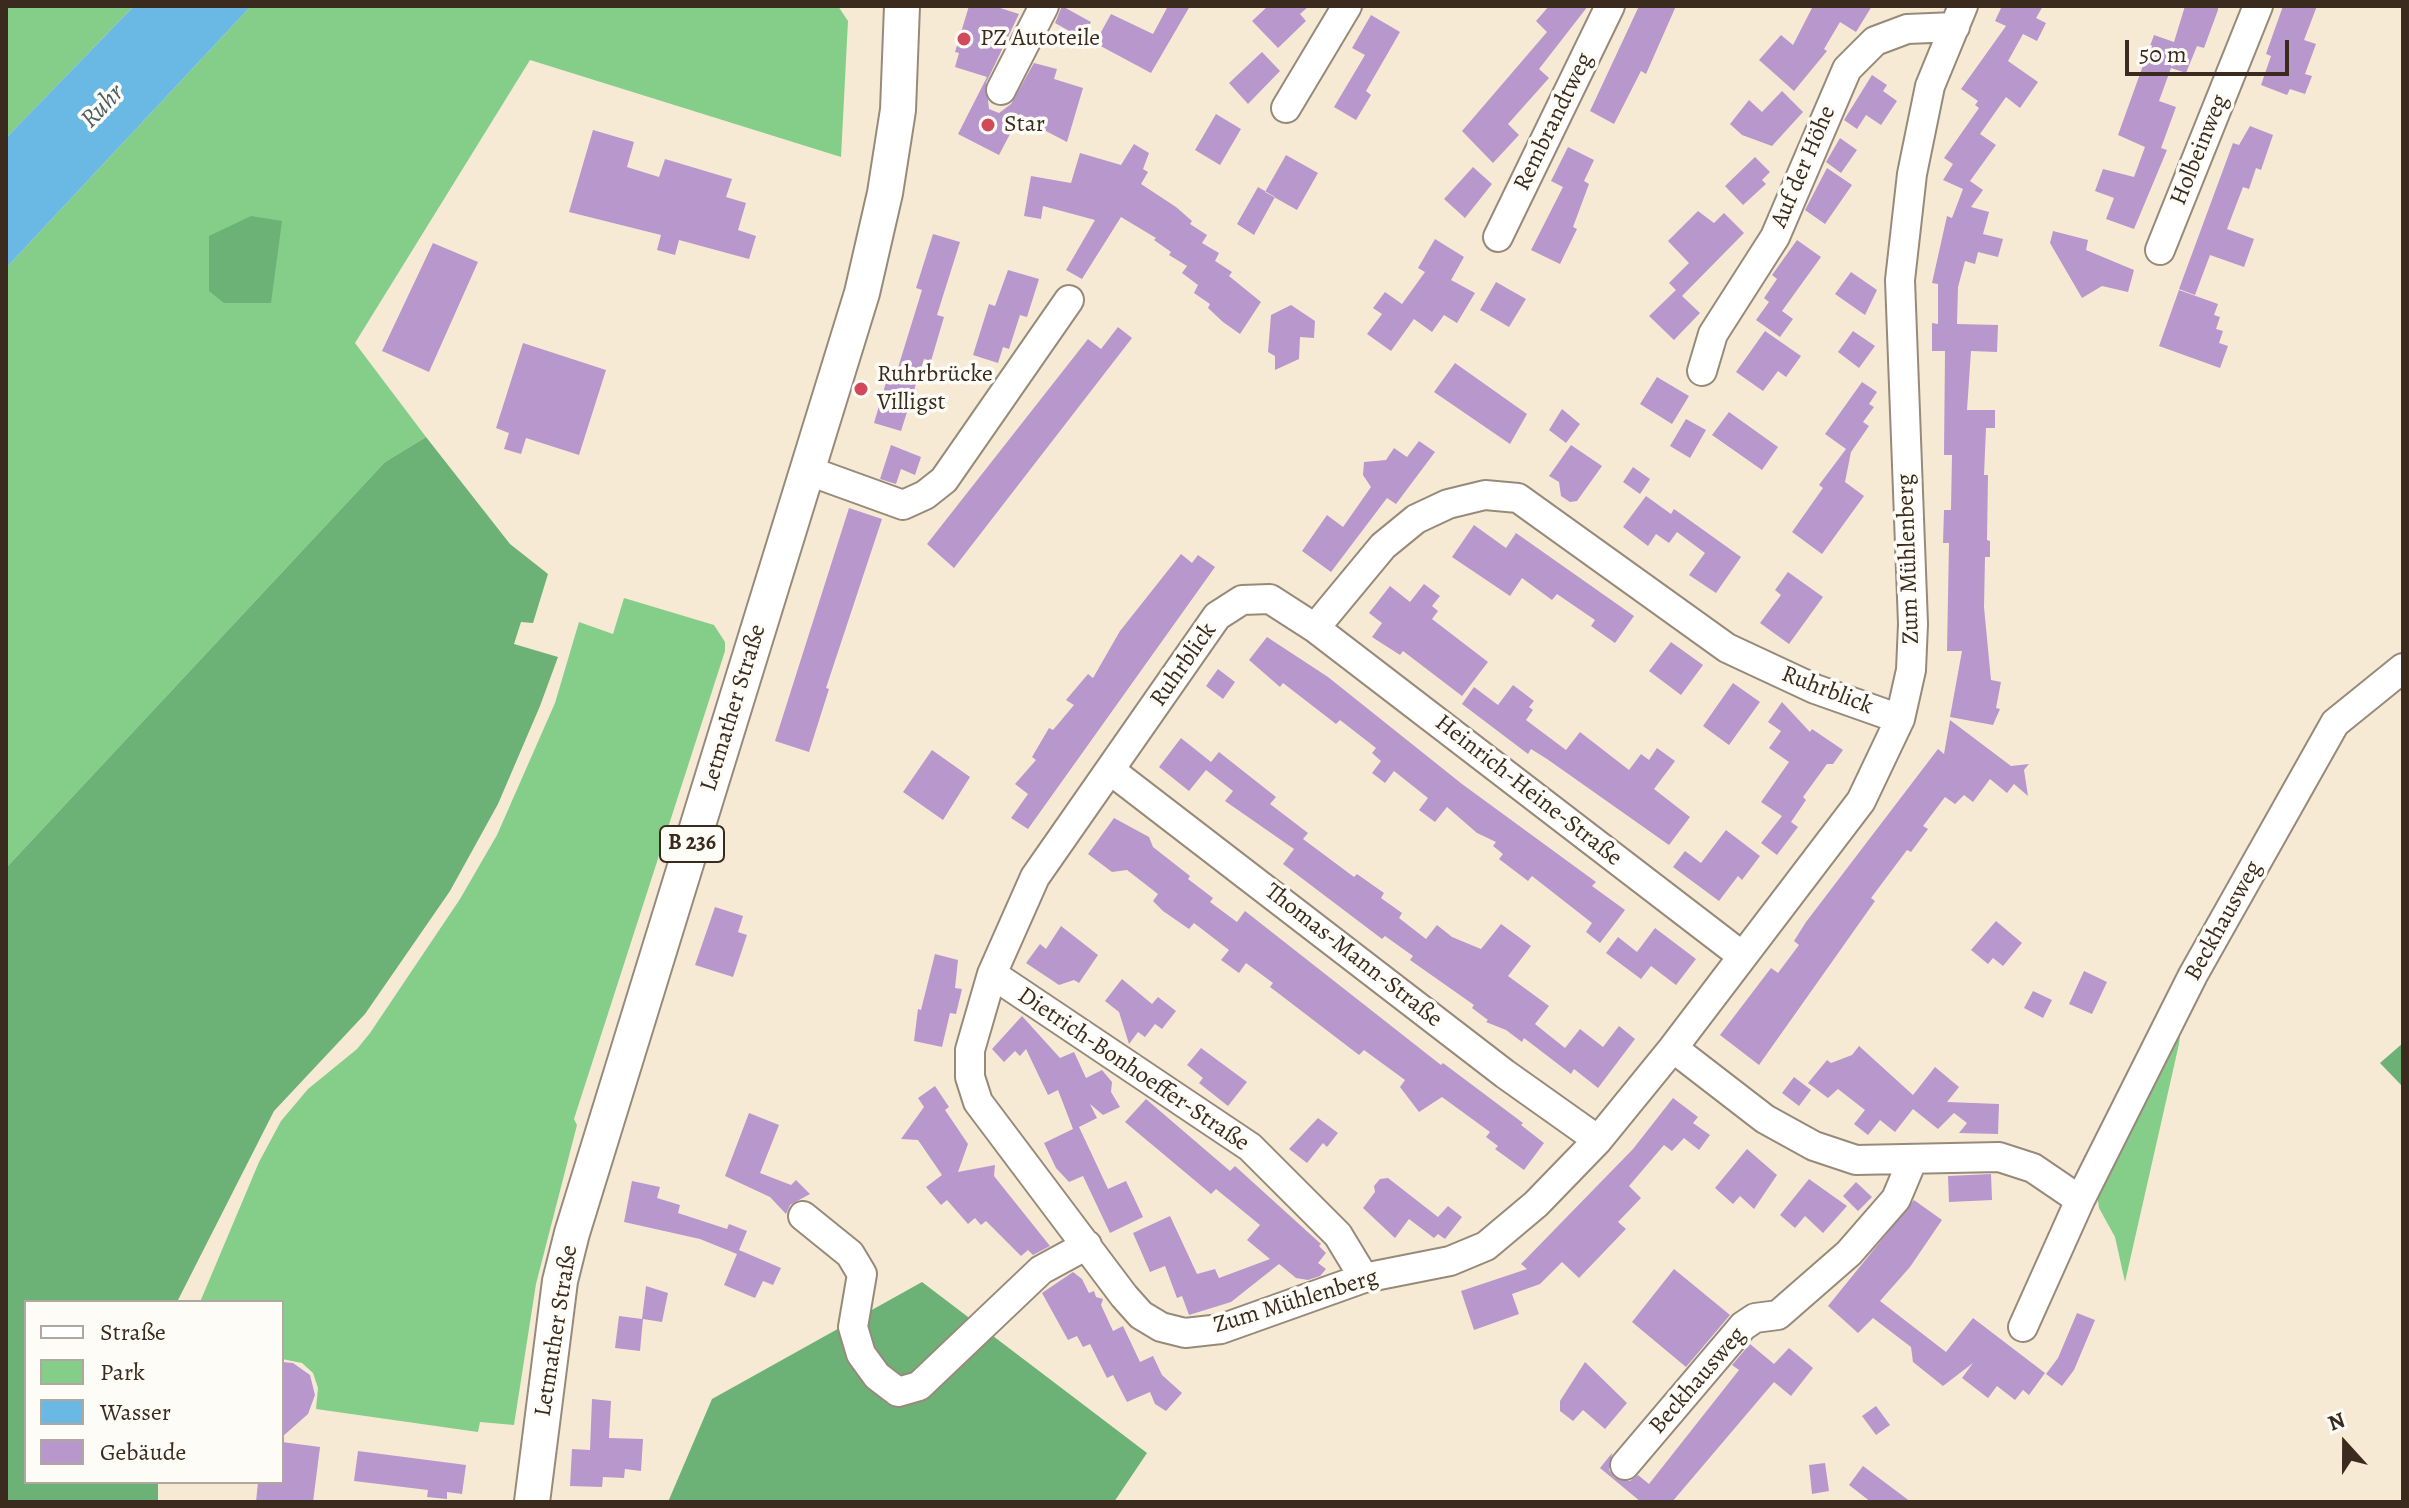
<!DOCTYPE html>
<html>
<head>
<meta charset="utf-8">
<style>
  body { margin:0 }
  #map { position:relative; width:2409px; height:1508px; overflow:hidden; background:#f6ead5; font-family:Alegreya,serif }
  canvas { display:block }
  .frame { position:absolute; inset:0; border:8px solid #3b2a1e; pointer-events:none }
  .legend { position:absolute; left:24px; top:1300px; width:260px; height:184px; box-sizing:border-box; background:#fdfcf7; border:2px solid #afa8a0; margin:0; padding:10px 14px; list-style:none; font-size:24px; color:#3b2a1e }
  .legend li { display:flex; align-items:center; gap:16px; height:40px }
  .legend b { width:40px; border:2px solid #afa8a0 }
  .north { position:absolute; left:2305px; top:1404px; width:80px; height:80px; -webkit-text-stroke:6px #fdfcf7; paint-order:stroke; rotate:339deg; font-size:22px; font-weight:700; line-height:32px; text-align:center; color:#3b2a1e }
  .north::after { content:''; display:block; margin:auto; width:28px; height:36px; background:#3b2a1e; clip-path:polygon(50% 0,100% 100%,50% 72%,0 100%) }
  .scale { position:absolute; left:2125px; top:40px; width:164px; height:36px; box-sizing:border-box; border:4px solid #3b2a1e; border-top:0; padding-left:10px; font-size:24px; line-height:28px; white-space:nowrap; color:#3b2a1e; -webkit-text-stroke:6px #fdfcf7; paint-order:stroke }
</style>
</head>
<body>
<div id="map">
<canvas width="2409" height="1508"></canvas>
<div class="frame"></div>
<ul class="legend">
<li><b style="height:10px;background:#fff"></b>Straße</li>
<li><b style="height:22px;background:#85ce8a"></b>Park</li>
<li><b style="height:22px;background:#6ab8e4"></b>Wasser</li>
<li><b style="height:22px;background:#b897cd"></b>Gebäude</li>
</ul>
<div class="north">N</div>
<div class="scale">50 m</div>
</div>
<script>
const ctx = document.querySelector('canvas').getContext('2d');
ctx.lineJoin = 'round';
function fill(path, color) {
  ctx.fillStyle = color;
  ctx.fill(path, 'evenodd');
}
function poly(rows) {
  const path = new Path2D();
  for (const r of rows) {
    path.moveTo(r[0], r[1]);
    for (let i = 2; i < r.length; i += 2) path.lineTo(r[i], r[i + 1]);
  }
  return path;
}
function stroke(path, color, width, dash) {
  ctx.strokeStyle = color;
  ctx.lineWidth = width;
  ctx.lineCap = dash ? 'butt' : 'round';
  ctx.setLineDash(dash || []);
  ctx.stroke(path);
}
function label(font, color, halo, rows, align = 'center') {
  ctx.font = font + ' Alegreya,serif';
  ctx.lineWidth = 7;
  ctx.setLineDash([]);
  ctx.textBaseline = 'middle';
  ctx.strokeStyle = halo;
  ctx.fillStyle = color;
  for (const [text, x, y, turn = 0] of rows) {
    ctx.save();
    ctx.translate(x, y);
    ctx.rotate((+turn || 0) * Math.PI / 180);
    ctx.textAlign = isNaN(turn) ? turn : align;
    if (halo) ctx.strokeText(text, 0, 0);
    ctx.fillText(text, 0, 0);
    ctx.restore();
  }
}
fill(poly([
  [6,6,134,6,6,138],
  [251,6,838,6,848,21,841,157,530,60,355,343,426,437,385,462,6,868,6,268],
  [624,598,714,625,725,642,725,651,574,1119,577,1125,536,1284,514,1425,480,1422,478,1432,316,1409,318,1388,313,1373,302,1363,282,1359,282,1302,200,1302,259,1162,281,1121,308,1089,357,1049,370,1033,460,899,497,835,555,703,579,622,613,634],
  [2184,1007,2179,1044,2125,1282,2115,1237,2099,1208,2096,1187]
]), '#85ce8a');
fill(poly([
  [251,216,282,221,271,303,224,303,209,291,209,236],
  [426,437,510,544,548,574,533,623,521,622,514,644,558,657,540,706,498,804,450,891,365,1014,274,1111,177,1302,26,1302,26,1482,158,1482,158,1502,6,1502,6,868,385,462],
  [2403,1043,2403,1087,2380,1063],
  [922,1282,1147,1453,1114,1502,668,1502,712,1399]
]), '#6cb176');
fill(poly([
  [134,6,251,6,6,268,6,138]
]), '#6ab8e4');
fill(poly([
  [969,6,994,6,1019,14,986,83,989,109,999,113,1011,104,1034,63,1057,69,1054,79,1083,88,1067,142,1019,117,999,155,958,134,987,77,955,67,959,53,955,52],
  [1062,6,1091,22,1082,38,1055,23],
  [1168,6,1190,6,1151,73,1095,43,1111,14,1153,34],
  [1268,6,1309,6,1300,14,1306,21,1278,48,1252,21],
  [1549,6,1588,6,1539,69,1549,78,1508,124,1519,135,1493,163,1462,131,1547,32,1536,21],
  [1639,6,1676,6,1646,74,1641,71,1614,124,1590,111],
  [1813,6,1872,6,1856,32,1840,22,1824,49,1827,51,1794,91,1759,60,1781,35,1793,45],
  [2002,6,2043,6,2036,18,2046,23,2037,41,2023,34,2008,61,2038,82,2020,108,2006,97,1980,134,1996,145,1970,181,1983,190,1971,207,1989,212,1983,234,2003,239,1998,257,1978,252,1975,264,1965,261,1958,287,1957,324,1998,325,1997,352,1971,351,1967,410,1995,410,1995,428,1986,428,1984,475,1988,475,1987,540,1990,541,1990,557,1985,557,1984,607,1991,680,2001,682,1996,708,2000,709,1993,725,1950,717,1962,651,1947,651,1949,543,1943,543,1944,510,1951,510,1952,455,1944,455,1945,351,1932,351,1932,323,1938,324,1938,284,1932,283,1947,216,1952,218,1963,189,1943,180,1953,164,1944,158,1979,108,1975,105,1978,101,1961,89,2006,26,1995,21],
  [2185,6,2218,6,2218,10,2204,48,2197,46,2186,73,2171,68,2159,101,2176,107,2161,148,2167,150,2134,229,2106,219,2114,198,2095,191,2103,169,2134,177,2145,147,2118,135,2154,35,2174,42],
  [2283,6,2317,6,2304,40,2316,44,2305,74,2312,76,2305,94,2290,89,2287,95,2261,85,2271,56,2266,54],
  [1371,15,1400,32,1366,91,1371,95,1356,120,1334,107,1365,55,1352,48],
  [1262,52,1280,71,1248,104,1229,83],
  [1872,75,1887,85,1883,91,1897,101,1881,125,1866,115,1857,129,1844,120],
  [1782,91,1803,112,1772,146,1742,135,1730,124,1749,100,1762,112],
  [1216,114,1241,129,1220,165,1195,150],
  [2250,126,2273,135,2261,170,2256,168,2249,189,2243,187,2227,229,2254,239,2244,267,2210,255,2195,295,2179,289,2233,143,2239,145],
  [593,130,634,142,627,167,659,177,665,159,732,179,726,197,746,203,738,230,756,236,749,259,679,240,675,255,657,250,661,235,569,212],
  [1840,138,1857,150,1841,173,1826,162],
  [1134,144,1149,153,1143,169,1148,172,1141,184,1176,207,1192,221,1190,224,1207,235,1202,243,1219,253,1215,261,1232,272,1229,276,1261,302,1240,334,1223,322,1208,308,1210,304,1194,293,1198,285,1182,273,1187,266,1169,255,1171,252,1154,240,1156,238,1121,217,1082,279,1066,270,1095,220,1043,206,1041,219,1024,216,1031,176,1071,183,1080,153,1121,165],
  [1568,147,1594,160,1584,181,1589,184,1573,227,1577,229,1560,264,1531,250,1563,187,1551,181],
  [1286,155,1318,173,1297,210,1265,192],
  [1755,157,1770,172,1762,180,1766,184,1743,205,1725,186],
  [1473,167,1492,184,1465,218,1444,199],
  [1827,168,1852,185,1825,224,1805,210],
  [1258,187,1275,197,1254,235,1237,224],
  [1698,211,1714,223,1724,213,1744,233,1682,296,1700,313,1674,340,1649,316,1676,290,1669,283,1689,263,1668,241],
  [2053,231,2088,240,2086,250,2134,270,2128,292,2102,286,2082,298,2050,243],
  [933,234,960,242,937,315,944,317,931,361,924,359,901,431,874,423,890,369,897,371,922,290,916,288],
  [1435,239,1464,257,1451,280,1475,293,1457,323,1444,315,1432,332,1414,319,1391,351,1367,334,1382,314,1373,308,1385,292,1402,304,1425,272,1418,268],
  [1797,240,1821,257,1782,311,1793,319,1780,337,1756,320,1769,302,1764,298,1777,279,1772,275],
  [433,243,478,262,429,372,382,351],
  [1008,270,1039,279,1027,317,1020,315,1009,349,1003,347,998,363,973,355,989,304,995,306],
  [1851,272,1877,290,1865,315,1835,294],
  [1496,282,1526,299,1509,327,1480,310],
  [2179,290,2218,304,2214,315,2220,317,2216,329,2223,331,2219,343,2228,346,2220,368,2159,346],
  [1291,305,1315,321,1314,338,1300,337,1299,359,1275,370,1275,356,1268,352,1271,315],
  [1118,327,1132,338,954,568,927,544,1088,339,1101,349],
  [1765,331,1801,356,1786,377,1778,371,1763,391,1736,372],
  [1853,331,1875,346,1859,368,1838,352],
  [523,343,606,370,579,455,526,438,521,454,504,449,509,433,496,428],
  [1455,363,1527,414,1510,444,1434,392],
  [1657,377,1689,396,1672,424,1640,404],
  [1862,382,1877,392,1869,404,1874,407,1863,422,1869,426,1851,452,1845,482,1864,496,1822,554,1792,532,1823,488,1819,485,1846,449,1825,434],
  [1562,409,1580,424,1566,443,1549,430],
  [1729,412,1778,447,1762,470,1712,435],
  [1686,419,1706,430,1690,458,1670,446],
  [1419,441,1435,452,1396,504,1387,498,1331,572,1302,551,1327,515,1343,527,1371,487,1363,475,1364,462,1386,460,1394,448,1407,457],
  [891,445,921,457,915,475,901,469,896,484,880,479],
  [1571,445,1602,466,1577,501,1570,502,1561,496,1559,482,1549,476],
  [1633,467,1650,479,1640,494,1623,482],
  [1646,496,1671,514,1674,509,1741,557,1716,593,1689,575,1705,553,1677,532,1669,543,1656,534,1648,546,1623,527],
  [849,508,882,519,826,688,829,689,809,752,775,741],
  [1474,525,1506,548,1516,533,1634,616,1615,643,1591,626,1595,620,1557,594,1552,600,1522,578,1510,596,1452,557],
  [1181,554,1192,563,1198,555,1215,567,1028,829,1011,818,1028,794,1015,784,1036,760,1032,757,1049,728,1053,730,1074,705,1066,700,1088,674,1093,678,1120,631],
  [1788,572,1823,597,1789,644,1760,623,1781,595,1775,590],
  [1424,584,1440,596,1432,606,1438,611,1432,619,1488,662,1462,696,1403,651,1400,655,1372,637,1382,623,1369,613,1390,586,1410,602],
  [1267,637,1328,677,1462,784,1596,882,1592,886,1625,910,1600,943,1586,932,1592,923,1532,876,1528,881,1499,859,1503,854,1493,846,1496,842,1477,833,1447,807,1435,822,1419,810,1428,798,1394,771,1385,783,1372,773,1381,761,1372,753,1376,748,1340,720,1336,724,1283,683,1280,687,1249,660],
  [1671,642,1703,665,1681,695,1649,671],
  [1218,669,1235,682,1223,699,1206,686],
  [1733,683,1760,702,1729,745,1703,726],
  [1513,685,1534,701,1529,707,1533,710,1526,720,1566,750,1580,732,1629,770,1641,754,1649,760,1657,748,1675,761,1654,789,1690,817,1669,845,1547,759,1531,749,1528,754,1462,704,1474,687,1498,705],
  [1782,702,1810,732,1812,729,1843,750,1833,764,1827,764,1803,797,1806,800,1791,822,1798,827,1777,855,1761,843,1782,816,1761,802,1789,762,1769,748,1781,731,1768,722],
  [1950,720,2011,766,2029,764,2024,770,2028,796,2014,784,2007,793,1990,779,1973,802,1964,795,1955,804,1945,797,1923,826,1928,829,1911,852,1907,850,1871,898,1875,901,1759,1065,1720,1035,1771,968,1778,973,1799,945,1794,941,1806,922,1938,749,1944,754],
  [1181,738,1211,762,1219,752,1276,797,1270,804,1308,833,1303,839,1354,877,1357,874,1384,893,1381,898,1402,913,1399,918,1426,939,1437,925,1452,937,1481,949,1501,924,1531,946,1508,976,1549,1006,1535,1024,1565,1048,1580,1029,1603,1047,1619,1026,1635,1039,1598,1088,1574,1069,1571,1074,1524,1038,1522,1042,1506,1030,1486,1022,1488,1020,1472,1008,1474,1005,1410,960,1413,956,1385,936,1382,939,1283,864,1294,849,1225,801,1233,791,1206,770,1189,791,1159,767],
  [932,750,970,777,943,820,903,792],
  [1114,818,1149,837,1153,847,1190,876,1188,879,1213,898,1210,902,1237,922,1245,911,1441,1065,1443,1063,1523,1123,1521,1125,1544,1143,1524,1170,1495,1149,1498,1146,1486,1137,1490,1132,1442,1097,1419,1112,1400,1087,1405,1080,1364,1050,1359,1055,1278,993,1270,987,1273,983,1246,963,1239,973,1221,960,1229,950,1194,923,1189,929,1163,911,1153,901,1158,894,1127,870,1112,872,1088,854],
  [1726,830,1760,856,1742,880,1738,876,1719,901,1673,867,1685,851,1701,863],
  [715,907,743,916,738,932,747,935,733,977,695,965],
  [1996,921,2022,943,2003,966,1993,958,1988,964,1971,950],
  [1061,926,1098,955,1079,983,1074,980,1059,985,1026,963,1040,944,1046,949],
  [1655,928,1696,959,1676,985,1651,966,1641,979,1606,953,1618,937,1637,952],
  [935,954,958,960,955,988,962,989,956,1014,950,1013,942,1047,914,1041,918,1009,921,1010],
  [2084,971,2107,982,2092,1014,2069,1004],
  [1122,979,1152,1004,1158,997,1176,1011,1162,1029,1155,1024,1145,1037,1138,1032,1129,1044,1119,1012,1105,1001],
  [2033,991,2052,1000,2043,1018,2024,1008],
  [1022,1016,1060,1058,1074,1052,1086,1078,1102,1070,1112,1082,1111,1092,1120,1107,1103,1115,1090,1104,1097,1118,1079,1127,1108,1189,1126,1181,1143,1217,1110,1233,1083,1176,1069,1182,1056,1168,1044,1143,1073,1129,1058,1090,1048,1095,1026,1049,1020,1056,1015,1051,1004,1062,992,1049],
  [1859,1046,1913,1095,1935,1067,1959,1087,1947,1102,1999,1104,1998,1134,1959,1133,1967,1123,1954,1113,1938,1129,1913,1109,1895,1132,1880,1120,1868,1135,1854,1124,1865,1110,1838,1089,1828,1098,1808,1083,1827,1060,1831,1063,1852,1055],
  [1201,1048,1247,1082,1228,1106,1199,1083,1203,1078,1187,1065],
  [1794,1077,1811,1090,1799,1106,1782,1093],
  [935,1086,949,1107,945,1110,968,1144,958,1172,995,1165,994,1176,1050,1246,1033,1255,1028,1250,1021,1256,986,1221,981,1225,975,1218,968,1224,947,1200,941,1205,926,1187,942,1175,918,1140,901,1139,924,1107,918,1098],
  [1673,1098,1698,1117,1693,1123,1710,1135,1699,1150,1684,1138,1672,1151,1664,1145,1629,1186,1641,1198,1618,1222,1626,1229,1579,1278,1562,1262,1540,1284,1512,1294,1519,1314,1474,1330,1461,1291,1527,1269,1521,1264,1633,1149],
  [1146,1099,1230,1171,1235,1166,1321,1244,1319,1246,1326,1253,1318,1263,1326,1269,1320,1276,1308,1280,1296,1278,1279,1264,1231,1302,1189,1315,1182,1296,1177,1298,1165,1266,1150,1272,1133,1233,1170,1216,1197,1274,1215,1269,1219,1278,1270,1259,1247,1240,1260,1225,1216,1189,1211,1194,1125,1122],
  [749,1113,779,1125,760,1173,791,1185,796,1180,810,1194,790,1205,786,1214,770,1197,725,1176],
  [1318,1118,1338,1133,1327,1147,1323,1143,1307,1163,1289,1149],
  [1747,1149,1777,1175,1754,1209,1740,1196,1733,1204,1715,1188],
  [1991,1174,1992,1200,1949,1202,1948,1176],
  [1388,1178,1438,1217,1448,1206,1462,1217,1445,1239,1438,1234,1434,1238,1409,1219,1395,1238,1363,1208,1375,1192,1374,1186,1380,1179],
  [1809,1179,1847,1206,1823,1233,1805,1216,1795,1228,1780,1215],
  [632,1181,660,1187,657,1198,680,1205,678,1213,727,1229,729,1224,747,1231,739,1250,781,1268,773,1285,763,1281,755,1298,724,1285,737,1254,700,1239,624,1222],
  [1856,1182,1872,1197,1858,1211,1843,1196],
  [1914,1200,1942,1220,1910,1267,1880,1301,1946,1352,1973,1318,2045,1373,2029,1395,2023,1390,2015,1400,1997,1386,1988,1398,1962,1378,1973,1363,1943,1386,1913,1362,1911,1347,1873,1318,1858,1333,1828,1306],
  [1674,1269,1730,1315,1686,1367,1632,1322],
  [1073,1272,1082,1279,1089,1293,1094,1291,1096,1297,1103,1299,1101,1305,1113,1331,1123,1326,1140,1362,1153,1356,1162,1375,1182,1393,1166,1411,1155,1404,1150,1392,1127,1402,1113,1375,1107,1378,1090,1344,1083,1347,1077,1336,1068,1340,1042,1293],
  [646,1286,668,1293,662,1322,643,1319,640,1351,615,1348,619,1316,642,1319],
  [2077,1313,2095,1320,2074,1370,2062,1386,2046,1374,2058,1358],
  [1750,1344,1774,1364,1789,1348,1813,1368,1791,1396,1774,1382,1672,1502,1641,1502,1600,1468,1612,1453,1609,1470,1615,1478,1630,1481,1638,1475,1649,1484,1739,1370,1732,1365],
  [282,1362,293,1363,310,1375,315,1395,308,1414,282,1437],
  [1585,1362,1627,1403,1605,1429,1583,1410,1573,1421,1560,1411,1560,1401],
  [592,1399,611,1401,609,1438,643,1439,641,1471,625,1469,624,1478,603,1477,602,1487,570,1486,572,1449,590,1450],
  [1876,1406,1890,1425,1876,1435,1862,1416],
  [282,1442,320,1447,313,1502,256,1502,258,1482,282,1482],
  [358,1451,466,1465,462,1494,447,1492,447,1499,427,1497,428,1490,354,1481],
  [1825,1463,1829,1491,1812,1494,1809,1465],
  [1863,1466,1911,1502,1871,1502,1849,1485]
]), '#b897cd');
const minor = poly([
  [1963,6,1930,86,1912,174,1900,280,1913,624,1911,670,1900,719,1861,801,1673,1048,1765,1119,1814,1146,1856,1160,1999,1157,2033,1168,2080,1200],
  [1001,90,1044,6],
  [1286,108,1347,6],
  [1498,237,1610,6],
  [2160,250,2258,6],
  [1702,371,1713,334,1775,237,1847,69,1875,41,1907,29,1955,27],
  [809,471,903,505,925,495,944,480,1069,300],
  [1315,628,1383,546,1416,519,1448,504,1485,495,1518,498,1727,648,1815,689,1900,719],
  [1110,770,1505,1074,1598,1140],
  [992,974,1250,1147,1338,1235,1364,1278],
  [1673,1048,1598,1140,1536,1204,1486,1246,1450,1261,1364,1278,1221,1329,1185,1333,1161,1327,1141,1315,1124,1296,978,1102,970,1077,970,1050,992,974,1035,877,1217,616,1242,600,1270,599,1315,628,1741,955],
  [803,1216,850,1254,862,1274,853,1327,861,1354,877,1376,898,1392,919,1386,1041,1270,1087,1245],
  [2023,1327,2080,1200,2193,975,2335,723,2403,668],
  [1625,1465,1743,1326,1755,1318,1778,1315,1849,1253,1896,1199,1912,1161]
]);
const major = poly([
  [532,1502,560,1281,572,1233,862,293,885,193,898,110,902,6]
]);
stroke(minor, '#988a7a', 32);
stroke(major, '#988a7a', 38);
stroke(minor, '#fff', 28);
stroke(major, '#fff', 34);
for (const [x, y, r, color] of [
  [964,39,8,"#d1495b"],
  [988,125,8,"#d1495b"],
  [861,389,8,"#d1495b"]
]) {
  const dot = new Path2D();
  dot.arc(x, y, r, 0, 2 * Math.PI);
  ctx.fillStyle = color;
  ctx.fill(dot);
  stroke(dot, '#fdfcf7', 3);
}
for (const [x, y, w] of [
  [692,844,64]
]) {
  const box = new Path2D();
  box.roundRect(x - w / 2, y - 18, w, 36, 6);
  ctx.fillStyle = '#fdfcf7';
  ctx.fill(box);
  stroke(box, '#3b2a1e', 2);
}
label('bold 22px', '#3b2a1e', null, [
  ["B 236",692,844]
]);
label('24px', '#3b2a1e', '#fdfcf7', [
  ["PZ Autoteile",980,39],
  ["Star",1004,125],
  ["Ruhrbrücke",877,375],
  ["Villigst",877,403]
], 'left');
label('24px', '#3b2a1e', '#fdfcf7', [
  ["Rembrandtweg",1554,122,-64],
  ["Holbeinweg",2200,150,-68],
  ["Auf der Höhe",1804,167,-67],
  ["Zum Mühlenberg",1909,559,-92],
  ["Ruhrblick",1184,665,-55],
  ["Ruhrblick",1827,691,21],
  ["Letmather Straße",734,708,-73],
  ["Heinrich-Heine-Straße",1528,791,38],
  ["Beckhausweg",2224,921,-61],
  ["Thomas-Mann-Straße",1353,956,38],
  ["Dietrich-Bonhoeffer-Straße",1133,1070,34],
  ["Zum Mühlenberg",1296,1302,-17],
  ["Letmather Straße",557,1331,-81],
  ["Beckhausweg",1698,1381,-49]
]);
label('italic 26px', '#4b5c63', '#fdfcf7', [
  ["Ruhr",103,107,-46]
]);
</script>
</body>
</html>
